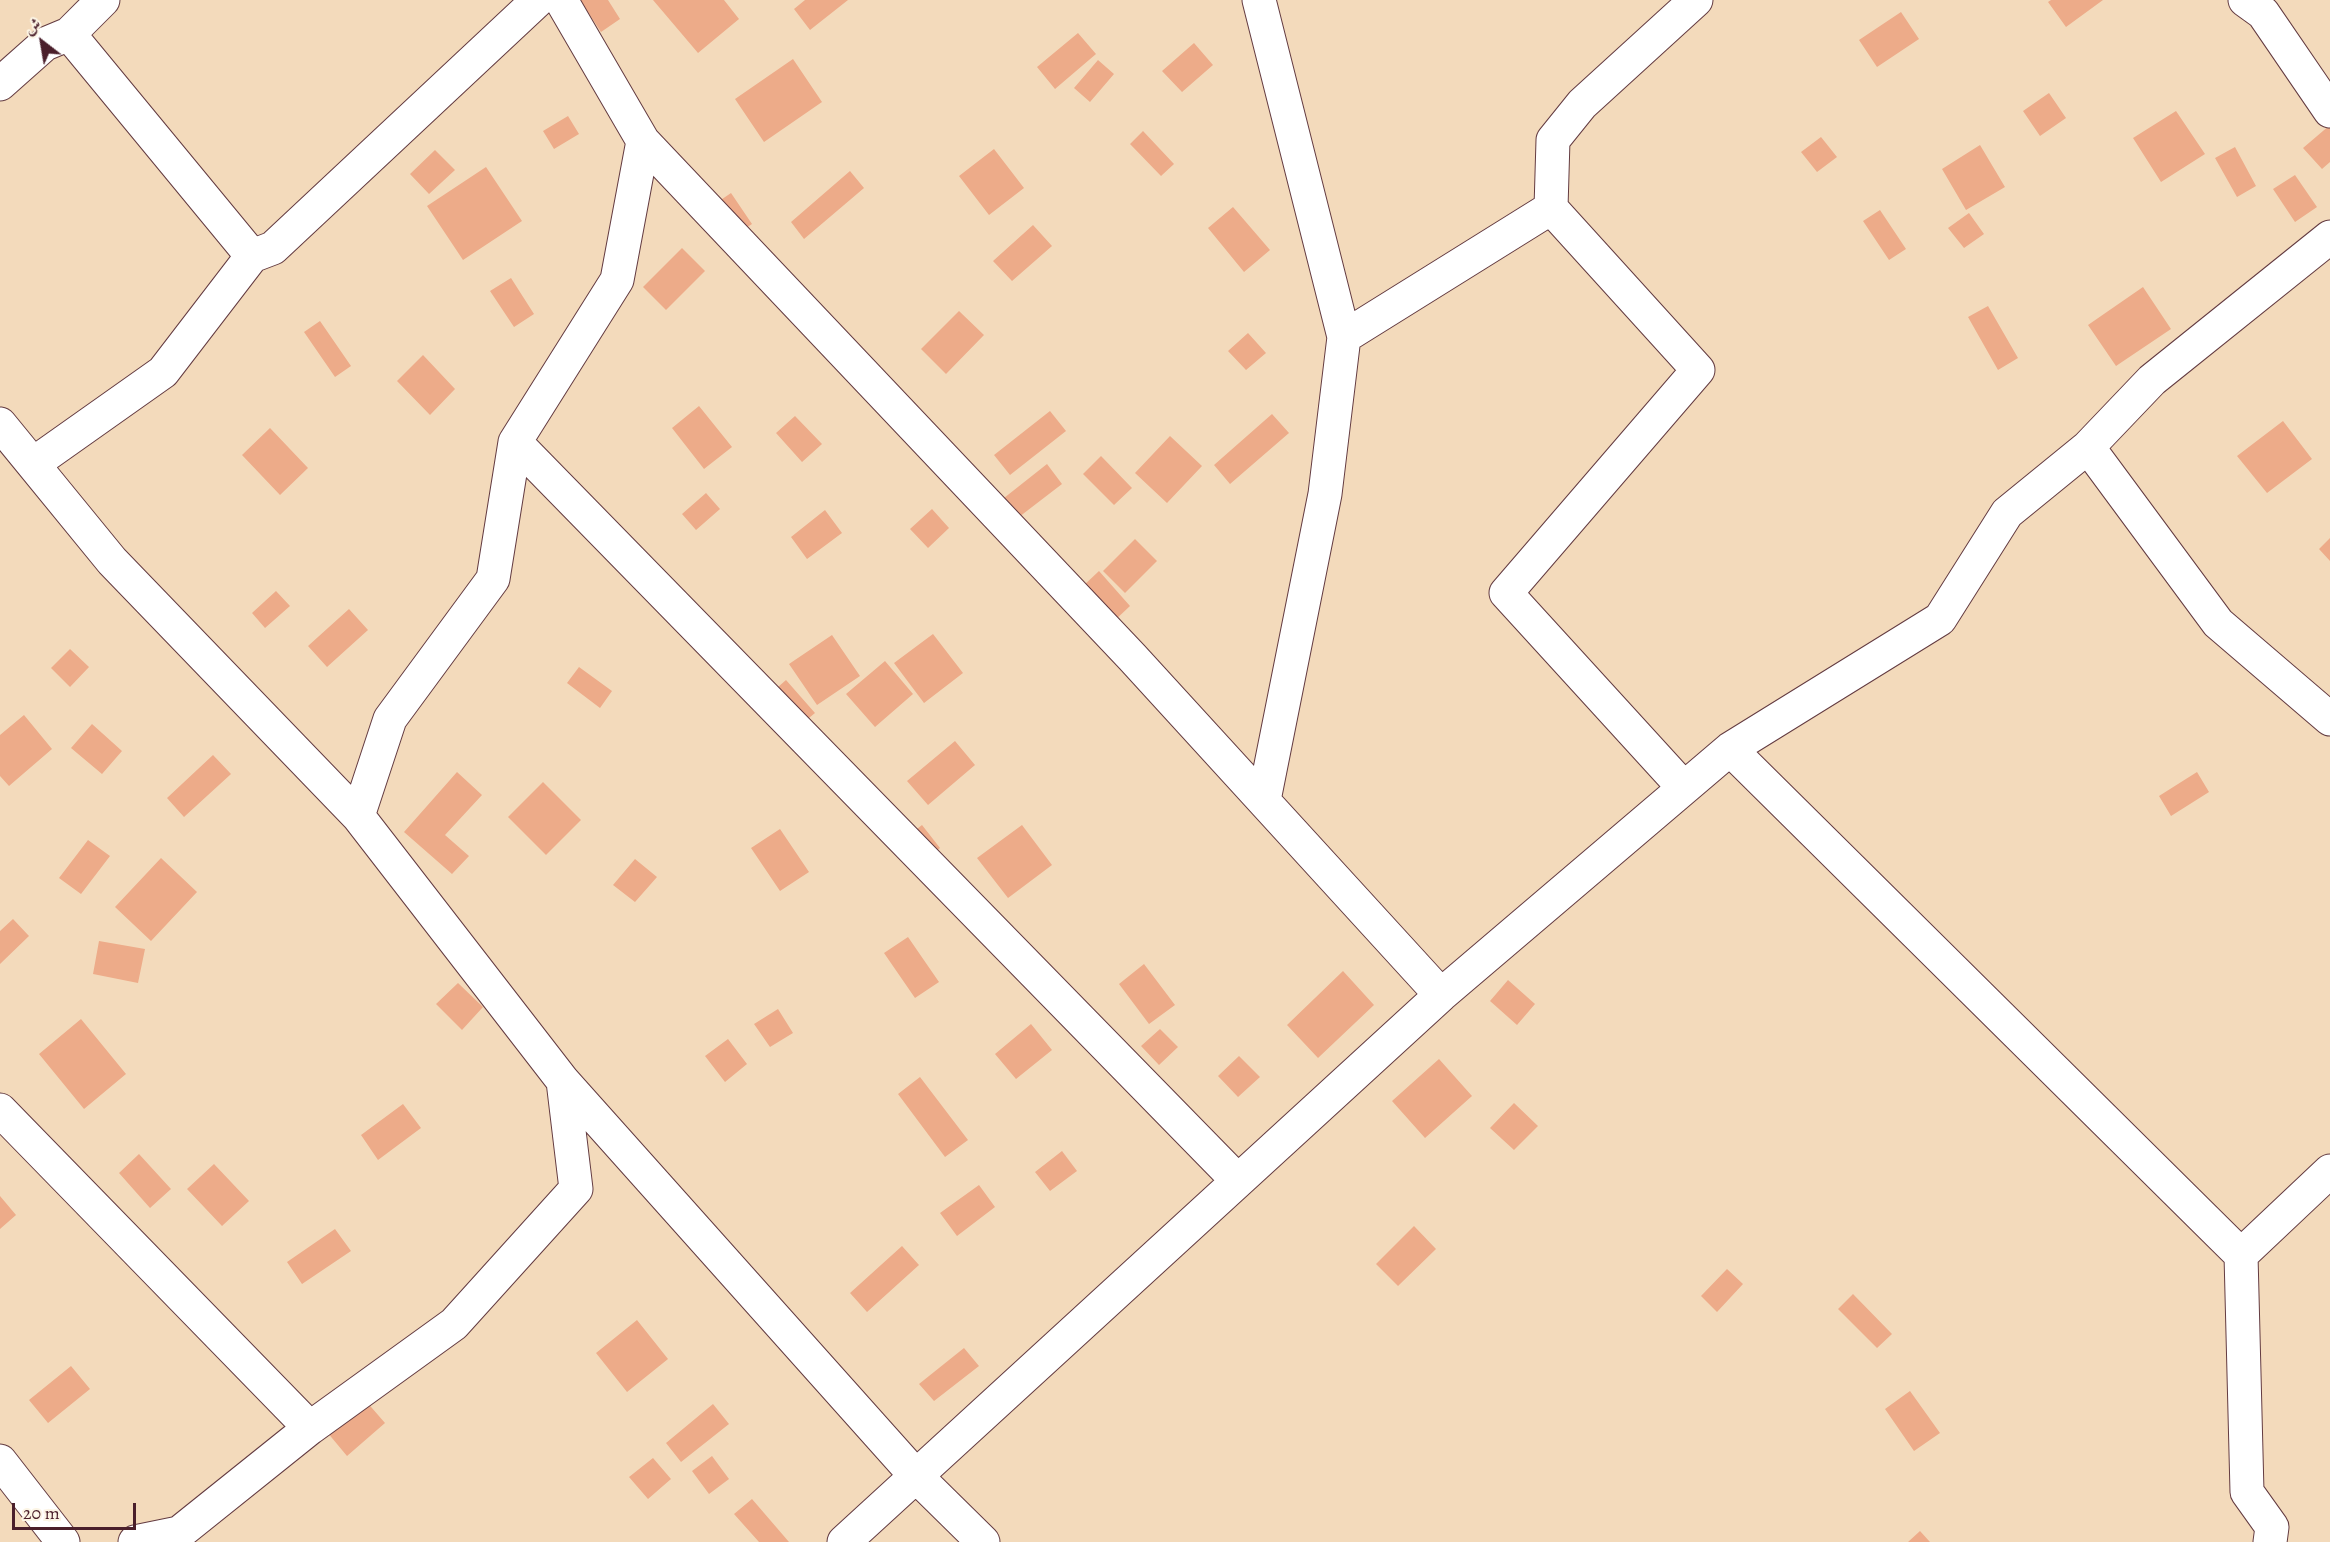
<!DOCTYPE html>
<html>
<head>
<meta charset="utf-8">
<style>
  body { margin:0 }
  #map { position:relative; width:2330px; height:1542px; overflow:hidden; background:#f3dabb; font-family:Alegreya,Amiri,serif }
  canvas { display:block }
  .north { position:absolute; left:12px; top:12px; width:60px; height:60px; -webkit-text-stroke:4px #fcf5e5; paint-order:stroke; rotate:329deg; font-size:16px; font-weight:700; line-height:24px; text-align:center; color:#4a1f2b }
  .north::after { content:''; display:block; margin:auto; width:21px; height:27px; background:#4a1f2b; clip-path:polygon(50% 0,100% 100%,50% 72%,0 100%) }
  .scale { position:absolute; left:12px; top:1503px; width:124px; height:27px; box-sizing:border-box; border:3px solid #4a1f2b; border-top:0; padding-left:8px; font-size:18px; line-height:21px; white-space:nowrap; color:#4a1f2b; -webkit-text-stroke:4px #fcf5e5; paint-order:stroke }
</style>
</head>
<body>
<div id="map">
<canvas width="2330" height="1542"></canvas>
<div class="north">ش</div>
<div class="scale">20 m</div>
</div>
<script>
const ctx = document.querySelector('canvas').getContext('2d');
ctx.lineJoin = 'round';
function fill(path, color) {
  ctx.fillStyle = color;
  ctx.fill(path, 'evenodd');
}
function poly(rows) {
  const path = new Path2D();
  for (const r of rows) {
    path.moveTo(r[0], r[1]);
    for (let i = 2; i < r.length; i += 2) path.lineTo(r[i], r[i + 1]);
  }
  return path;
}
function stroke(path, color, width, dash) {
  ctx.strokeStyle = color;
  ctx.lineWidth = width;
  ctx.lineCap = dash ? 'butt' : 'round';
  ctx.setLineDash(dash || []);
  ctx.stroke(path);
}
fill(poly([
  [580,0,608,0,620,19,601,32],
  [653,0,724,0,739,19,698,53],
  [805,0,848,0,810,30,794,9],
  [2051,0,2103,0,2066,27,2048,2],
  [1901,12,1919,39,1877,67,1859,40],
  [1078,33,1096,54,1055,89,1037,67],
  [1194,43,1213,65,1182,92,1162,71],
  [793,59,822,102,764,142,735,99],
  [1098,60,1114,74,1090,102,1074,88],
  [2049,93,2066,118,2040,136,2023,111],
  [2176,111,2205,154,2161,182,2133,138],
  [568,116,579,134,554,149,543,131],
  [2330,125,2330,162,2322,169,2303,148],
  [1143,131,1174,164,1161,176,1130,144],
  [1821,137,1837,157,1817,172,1801,152],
  [1980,145,2005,187,1966,210,1942,169],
  [2235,147,2256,186,2237,197,2215,158],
  [994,149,1024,188,989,215,959,176],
  [435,150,455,170,429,194,410,174],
  [486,167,522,221,463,260,427,206],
  [850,171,864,188,804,239,791,222],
  [2295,175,2317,207,2295,222,2273,189],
  [731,193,752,224,729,239,709,208],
  [1233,207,1270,250,1244,272,1208,228],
  [1880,210,1906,249,1889,260,1863,221],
  [1969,213,1984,234,1964,248,1948,228],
  [1033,225,1052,246,1012,281,993,261],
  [682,248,705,271,666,310,643,287],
  [511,278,534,314,514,327,490,291],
  [2143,287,2171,329,2116,366,2088,325],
  [1988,306,2018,358,1998,370,1968,317],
  [959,311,984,335,946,374,921,349],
  [320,321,351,366,335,377,304,332],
  [1248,333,1266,353,1246,370,1228,351],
  [423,355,455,389,430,415,397,381],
  [699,406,732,447,704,469,672,428],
  [1050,411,1066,431,1010,475,994,455],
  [1272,414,1289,433,1230,484,1214,465],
  [795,416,822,444,802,462,776,433],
  [2283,421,2312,459,2267,493,2237,456],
  [270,428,308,468,280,495,242,455],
  [1170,436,1202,466,1167,503,1135,473],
  [1101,456,1132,488,1114,505,1083,474],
  [1047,464,1062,484,1019,517,1004,498],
  [706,493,720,509,696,530,682,514],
  [932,509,949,528,928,548,910,529],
  [825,510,842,533,807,559,791,537],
  [2330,538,2330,561,2319,549],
  [1135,539,1157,561,1125,593,1103,571],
  [1099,571,1130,606,1096,638,1065,603],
  [276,591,290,606,265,628,252,613],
  [349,609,368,630,327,667,308,646],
  [933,634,963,673,924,703,894,663],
  [832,635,860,676,817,705,789,664],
  [70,649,89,667,70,687,51,668],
  [885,661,913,694,875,727,846,694],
  [579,667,612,691,600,708,567,683],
  [786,680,815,713,798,727,769,695],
  [24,715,52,749,9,786,0,776,0,735],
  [92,724,122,751,102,774,71,748],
  [955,741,975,765,928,805,907,781],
  [213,755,231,774,184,817,167,798],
  [457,772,482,795,445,835,469,856,452,874,404,832],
  [2197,772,2209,792,2171,816,2159,796],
  [543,782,581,820,546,855,508,817],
  [922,825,940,848,917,866,899,843],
  [1022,825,1052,865,1008,898,977,858],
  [780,829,809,872,780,891,751,848],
  [88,840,110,856,81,894,59,878],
  [161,858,197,892,151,941,115,907],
  [635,859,657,877,635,902,613,885],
  [13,919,29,936,0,964,0,931],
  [908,937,939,982,915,998,884,953],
  [99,941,145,949,138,983,93,974],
  [1144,964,1175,1005,1149,1024,1119,984],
  [1343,971,1374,1005,1318,1058,1287,1025],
  [1508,980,1535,1004,1517,1025,1490,1001],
  [458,983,483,1007,462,1030,436,1004],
  [778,1009,793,1033,770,1047,754,1024],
  [81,1019,126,1074,84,1109,39,1054],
  [1031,1024,1052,1050,1016,1079,995,1054],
  [1160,1029,1178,1047,1159,1065,1141,1046],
  [728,1039,747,1064,725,1082,705,1056],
  [1239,1056,1260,1077,1238,1097,1218,1076],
  [1439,1059,1472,1096,1425,1138,1392,1101],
  [920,1077,968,1140,945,1157,898,1094],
  [1514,1103,1538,1126,1514,1150,1490,1128],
  [403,1104,421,1128,378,1160,361,1135],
  [1062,1151,1077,1171,1050,1191,1035,1172],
  [139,1154,171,1189,150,1208,119,1173],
  [214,1164,249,1201,222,1226,187,1189],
  [979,1185,995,1207,957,1236,940,1213],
  [0,1196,16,1215,0,1229],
  [1414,1226,1436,1249,1398,1286,1376,1264],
  [335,1229,351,1251,302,1284,287,1262],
  [902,1246,919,1265,867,1312,850,1293],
  [1727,1269,1743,1284,1717,1312,1701,1296],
  [1853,1294,1892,1334,1877,1348,1838,1309],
  [637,1320,668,1359,627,1392,596,1353],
  [964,1348,979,1366,934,1401,919,1384],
  [71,1366,90,1389,48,1423,29,1400],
  [1910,1391,1940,1433,1914,1451,1885,1409],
  [365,1400,385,1423,347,1456,327,1432],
  [713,1404,729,1424,681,1462,666,1443],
  [712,1456,729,1479,709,1494,692,1471],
  [653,1458,671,1479,648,1499,629,1477],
  [752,1499,789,1542,759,1542,734,1514],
  [1920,1531,1930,1542,1908,1542]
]), '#edab89');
const street = poly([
  [1259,0,1344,337,1325,494,1264,800],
  [2245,0,2263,13,2330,111],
  [69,34,252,256],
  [0,84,45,44,69,34,103,0],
  [643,141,1132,657,1441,995],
  [1551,208,1553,140,1582,104,1696,0],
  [1344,337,1551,208,1698,370,1506,593,1684,788],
  [0,424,112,561,358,816,563,1081,916,1476,983,1542],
  [515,442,1238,1181],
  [2088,447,2218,623,2330,719],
  [33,464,163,372,252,256,273,248,538,0],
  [1730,749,2241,1255,2247,1492,2272,1527,2270,1542],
  [358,816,390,719,493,579,515,442,617,280,643,141,561,0],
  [0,1110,310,1428],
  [2241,1255,2330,1171],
  [0,1461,63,1542],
  [135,1542,179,1533,310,1428,454,1324,576,1189,563,1081],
  [844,1542,1441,995,1730,749,1940,619,2007,513,2088,447,2152,380,2330,237]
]);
stroke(street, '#633b41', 35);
stroke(street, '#fff', 33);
</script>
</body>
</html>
